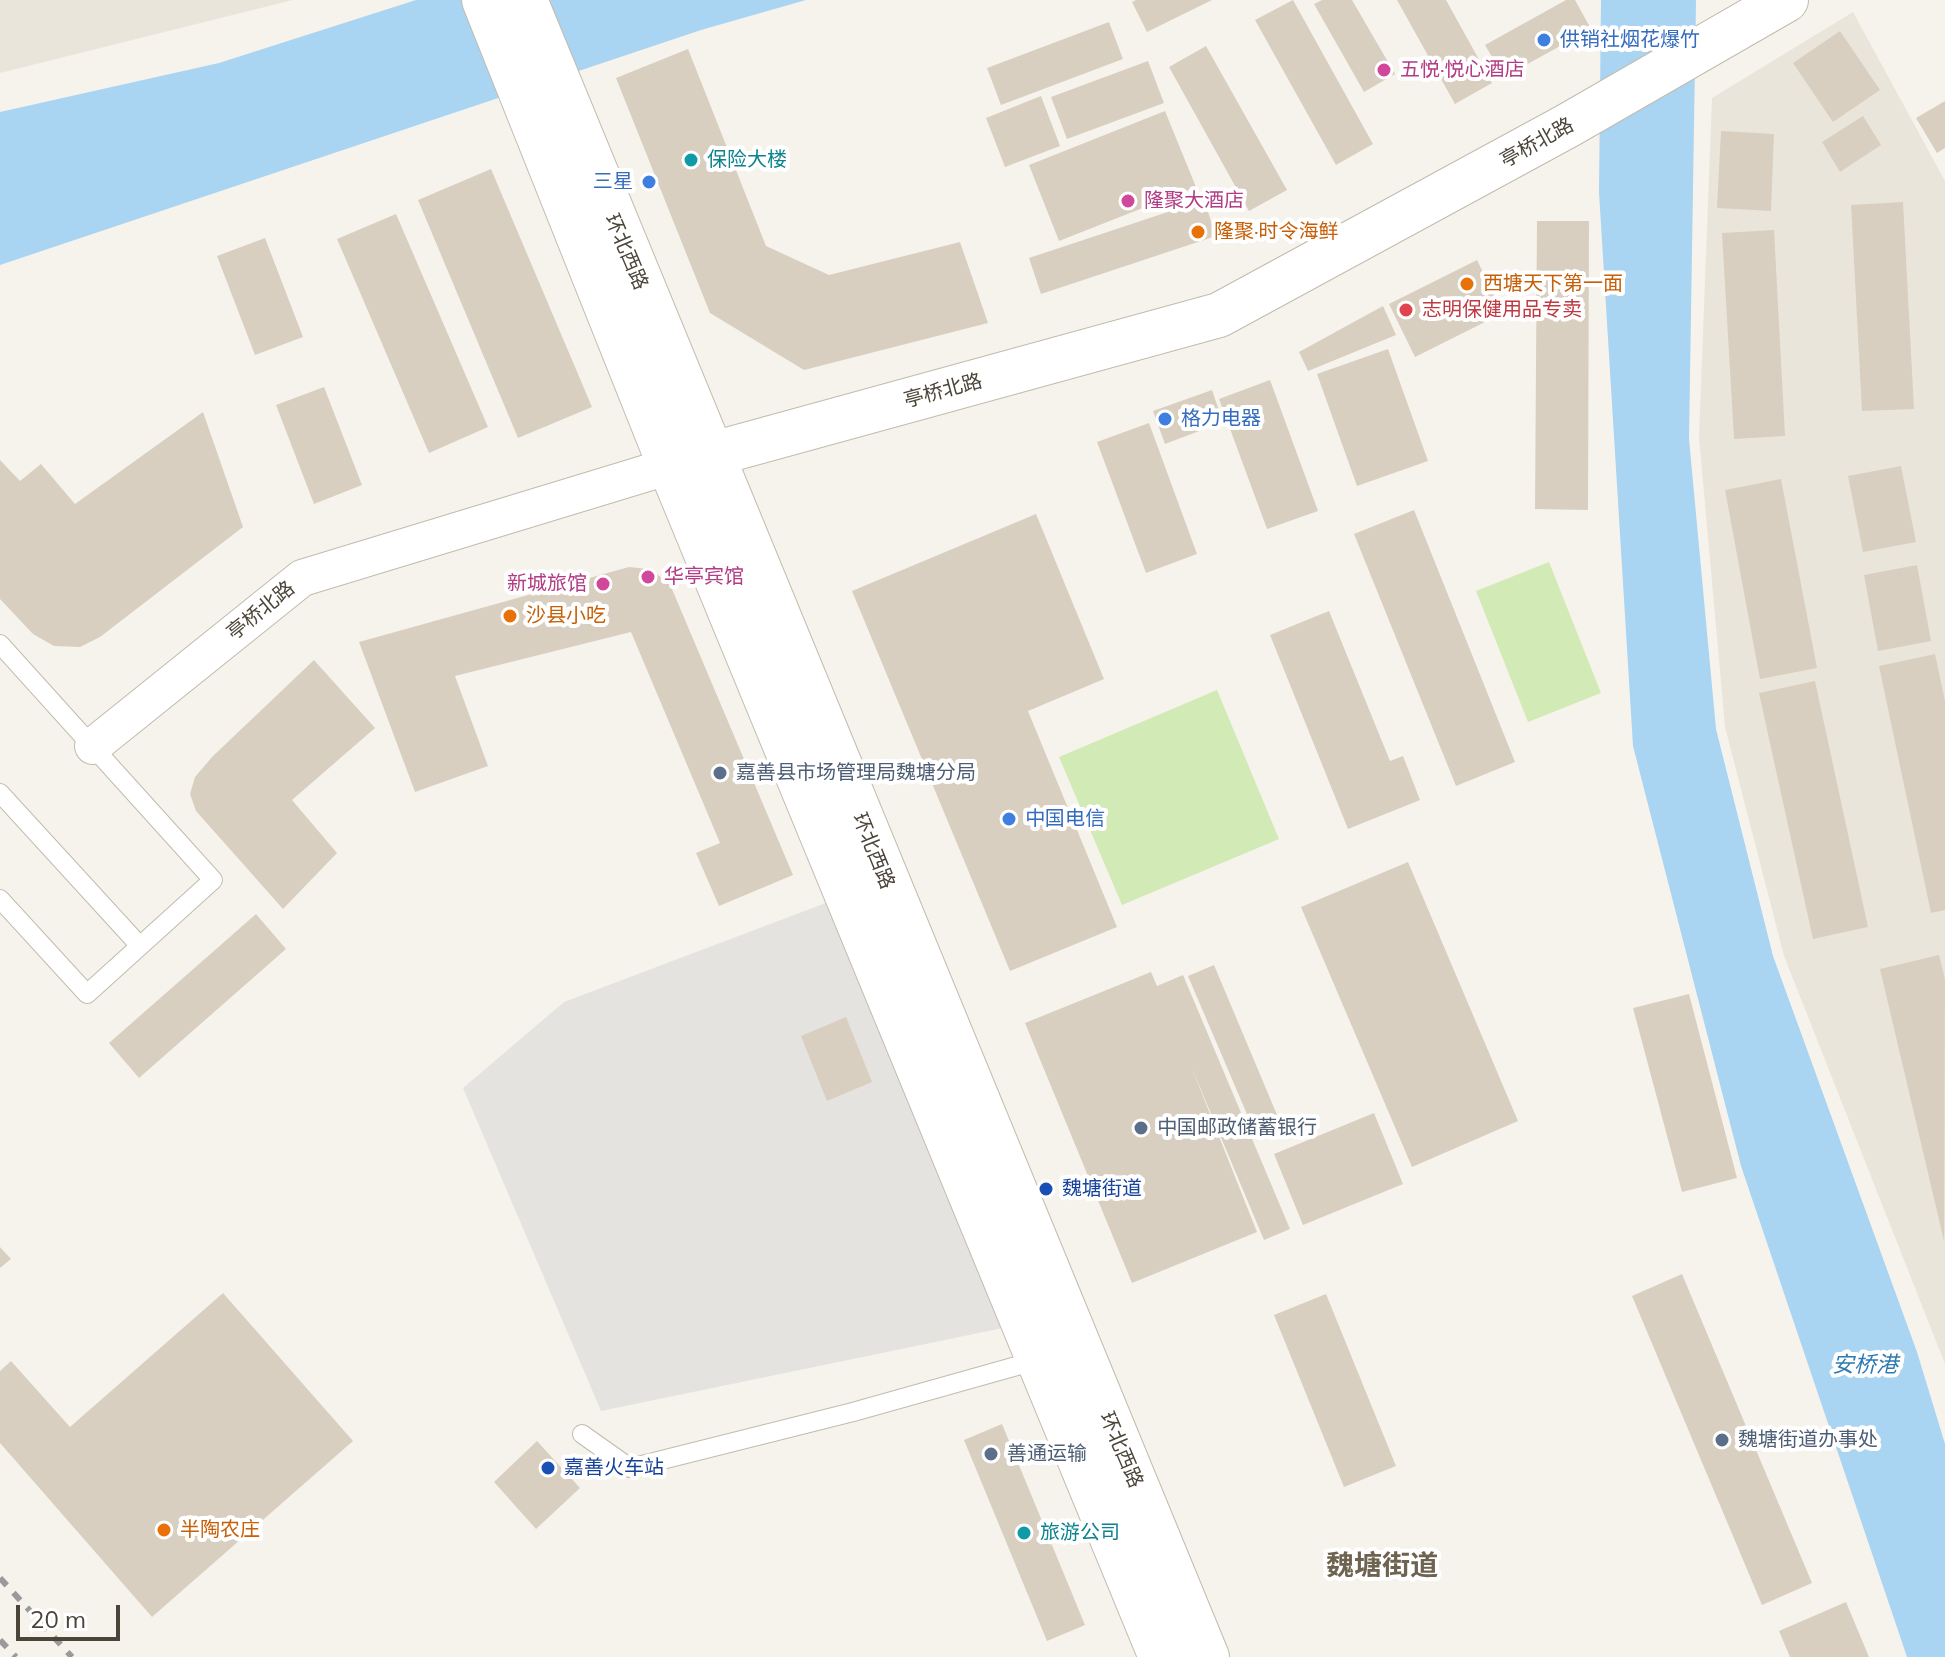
<!DOCTYPE html>
<html>
<head>
<meta charset="utf-8">
<style>
  body { margin:0 }
  #map { position:relative; width:1945px; height:1657px; overflow:hidden; background:#f6f3ec; font-family:Mulish,sans-serif }
  canvas { display:block }
  .scale { position:absolute; left:16px; top:1605px; width:104px; height:36px; box-sizing:border-box; border:4px solid #4b4439; border-top:0; padding-left:10px; font-size:24px; line-height:28px; white-space:nowrap; color:#4b4439; -webkit-text-stroke:6px #fff; paint-order:stroke }
</style>
</head>
<body>
<div id="map">
<canvas width="1945" height="1657"></canvas>
<div class="scale">20 m</div>
</div>
<script>
const ctx = document.querySelector('canvas').getContext('2d');
ctx.lineJoin = 'round';
function fill(path, color) {
  ctx.fillStyle = color;
  ctx.fill(path, 'evenodd');
}
function poly(rows) {
  const path = new Path2D();
  for (const r of rows) {
    path.moveTo(r[0], r[1]);
    for (let i = 2; i < r.length; i += 2) path.lineTo(r[i], r[i + 1]);
  }
  return path;
}
function stroke(path, color, width, dash) {
  ctx.strokeStyle = color;
  ctx.lineWidth = width;
  ctx.lineCap = dash ? 'butt' : 'round';
  ctx.setLineDash(dash || []);
  ctx.stroke(path);
}
function label(font, color, halo, rows, align = 'center') {
  ctx.font = font + ' Mulish,"Noto Sans SC",sans-serif';
  ctx.lineWidth = 8;
  ctx.setLineDash([]);
  ctx.textBaseline = 'middle';
  ctx.strokeStyle = halo;
  ctx.fillStyle = color;
  for (const [text, x, y, turn = 0] of rows) {
    ctx.save();
    ctx.translate(x, y);
    ctx.rotate((+turn || 0) * Math.PI / 180);
    ctx.textAlign = isNaN(turn) ? turn : align;
    if (halo) ctx.strokeText(text, 0, 0);
    ctx.fillText(text, 0, 0);
    ctx.restore();
  }
}
fill(poly([
  [0,0,293,0,0,73],
  [1853,12,1945,181,1945,1364,1784,956,1725,727,1699,437,1712,98]
]), '#eae5da');
fill(poly([
  [1549,562,1601,693,1528,722,1476,591],
  [1217,690,1279,839,1122,905,1059,757]
]), '#d2eab5');
fill(poly([
  [831,901,1008,1327,601,1411,463,1088,564,1002]
]), '#e5e3e0');
fill(poly([
  [416,0,806,0,701,30,0,265,0,112,219,63],
  [1601,0,1696,0,1689,439,1716,729,1773,956,1917,1352,1945,1444,1945,1657,1907,1657,1741,1166,1633,746,1599,192]
]), '#a9d4f2');
fill(poly([
  [1136,0,1212,0,1147,32,1132,2],
  [1293,0,1373,144,1336,165,1255,20],
  [1322,0,1352,0,1395,74,1364,92,1314,4],
  [1397,0,1446,0,1492,83,1455,104],
  [1566,0,1575,0,1591,29,1504,77,1485,45],
  [1109,22,1123,59,1001,105,987,68],
  [1840,31,1880,90,1833,122,1793,63],
  [1206,46,1287,190,1249,211,1169,67],
  [688,49,766,246,829,275,960,242,988,323,804,370,710,313,616,78],
  [1148,61,1164,103,1067,139,1051,97],
  [1041,96,1060,146,1005,167,986,118],
  [1945,101,1945,148,1937,153,1916,118],
  [1165,111,1196,187,1059,241,1029,165],
  [1863,116,1881,145,1840,172,1822,142],
  [1721,131,1774,134,1771,211,1717,208],
  [491,169,592,407,518,438,418,200],
  [1204,200,1216,236,1041,294,1029,258],
  [1903,202,1914,409,1862,411,1851,205],
  [396,214,488,427,429,453,337,239],
  [1537,221,1589,221,1588,510,1535,509],
  [1774,230,1785,436,1734,439,1722,233],
  [265,238,303,337,255,355,217,256],
  [1477,260,1503,313,1415,357,1389,304],
  [1383,306,1396,335,1308,371,1299,352],
  [1388,349,1428,461,1357,486,1317,374],
  [1270,380,1318,511,1267,529,1219,399],
  [324,387,362,485,314,504,276,405],
  [1212,390,1223,422,1165,444,1153,411],
  [203,412,243,527,100,637,80,647,54,646,33,634,0,599,0,460,20,481,41,464,75,504],
  [1149,423,1197,554,1146,573,1097,442],
  [1901,466,1916,542,1863,552,1848,476],
  [1781,479,1817,668,1760,679,1725,490],
  [1414,510,1515,762,1456,786,1354,534],
  [1036,514,1104,679,1028,711,1117,927,1010,971,852,591],
  [1917,565,1931,641,1878,651,1864,575],
  [629,567,648,569,669,582,793,875,719,906,696,853,720,843,631,632,455,676,488,766,415,792,359,642],
  [1329,611,1390,761,1403,756,1420,800,1348,829,1270,635],
  [1935,654,1945,701,1945,910,1931,913,1879,666],
  [314,660,375,728,292,800,337,853,283,909,196,811,190,794,195,777,212,757],
  [1815,681,1868,927,1813,939,1759,693],
  [1408,862,1518,1121,1412,1167,1301,907],
  [256,914,286,949,139,1078,109,1043],
  [1939,955,1945,979,1944,1241,1880,969],
  [1214,965,1280,1122,1255,1133,1188,976],
  [1151,972,1157,986,1183,975,1290,1229,1264,1240,1191,1066,1257,1232,1132,1283,1025,1023],
  [1689,994,1737,1178,1682,1192,1633,1008],
  [846,1017,872,1082,827,1101,801,1036],
  [1374,1113,1403,1184,1303,1225,1274,1154],
  [0,1247,11,1259,0,1268],
  [1682,1274,1812,1583,1762,1605,1632,1296],
  [223,1293,353,1441,152,1617,0,1443,0,1371,11,1361,70,1427],
  [1326,1294,1396,1466,1344,1487,1274,1315],
  [1002,1424,1085,1625,1047,1641,964,1440],
  [537,1441,580,1488,536,1529,494,1482],
  [1846,1602,1869,1657,1790,1657,1779,1631]
]), '#d8cfc1');
const service = poly([
  [0,644,213,880,87,994,0,899],
  [0,793,140,946],
  [582,1434,630,1468,853,1412,1038,1360]
]);
const minor = poly([
  [93,746,302,578,670,466]
]);
const tertiary = poly([
  [484,0,670,466,1161,1657],
  [525,0,1207,1657],
  [684,462,1219,315,1567,126,1786,0]
]);
stroke(service, '#c2bbae', 20);
stroke(minor, '#c2bbae', 38);
stroke(tertiary, '#c2bbae', 46);
stroke(service, '#fff', 18);
stroke(minor, '#fff', 36);
stroke(tertiary, '#fff', 44);
stroke(poly([
  [0,1578,72,1657],
  [0,1640,16,1657]
]), '#9a9a9a', 6, [10, 10]);
for (const [x, y, r, color] of [
  [1544,40,8,"#3f7fe0"],
  [1384,70,8,"#d1479c"],
  [691,160,8,"#0f9aa8"],
  [649,182,8,"#3f7fe0"],
  [1128,201,8,"#d1479c"],
  [1198,232,8,"#e8710a"],
  [1467,284,8,"#e8710a"],
  [1406,310,8,"#e0444e"],
  [1165,419,8,"#3f7fe0"],
  [648,577,8,"#d1479c"],
  [603,584,8,"#d1479c"],
  [510,616,8,"#e8710a"],
  [720,773,8,"#5c6f8a"],
  [1009,819,8,"#3f7fe0"],
  [1141,1128,8,"#5c6f8a"],
  [1046,1189,8,"#1a4fb4"],
  [1722,1440,8,"#5c6f8a"],
  [991,1454,8,"#5c6f8a"],
  [548,1468,8,"#1a4fb4"],
  [164,1530,8,"#e8710a"],
  [1024,1533,8,"#0f9aa8"]
]) {
  const dot = new Path2D();
  dot.arc(x, y, r, 0, 2 * Math.PI);
  ctx.fillStyle = color;
  ctx.fill(dot);
  stroke(dot, '#fff', 3);
}
label('20px', '#366cbe', '#fff', [
  ["供销社烟花爆竹",1560,40],
  ["三星",633,182,"right"],
  ["格力电器",1181,419],
  ["中国电信",1025,819]
], 'left');
label('20px', '#b23c85', '#fff', [
  ["五悦·悦心酒店",1400,70],
  ["隆聚大酒店",1144,201],
  ["华亭宾馆",664,577],
  ["新城旅馆",587,584,"right"]
], 'left');
label('20px', '#4b4439', '#fff', [
  ["亭桥北路",1537,143,-29],
  ["环北西路",626,252,67],
  ["亭桥北路",943,391,-15],
  ["亭桥北路",261,611,-39],
  ["环北西路",873,851,68],
  ["环北西路",1121,1450,67]
]);
label('20px', '#0d838f', '#fff', [
  ["保险大楼",707,160],
  ["旅游公司",1040,1533]
], 'left');
label('20px', '#c56008', '#fff', [
  ["隆聚·时令海鲜",1214,232],
  ["西塘天下第一面",1483,284],
  ["沙县小吃",526,616],
  ["半陶农庄",180,1530]
], 'left');
label('20px', '#be3a42', '#fff', [
  ["志明保健用品专卖",1422,310]
], 'left');
label('20px', '#4e5e75', '#fff', [
  ["嘉善县市场管理局魏塘分局",736,773],
  ["中国邮政储蓄银行",1157,1128],
  ["魏塘街道办事处",1738,1440],
  ["善通运输",1007,1454]
], 'left');
label('20px', '#164399', '#fff', [
  ["魏塘街道",1062,1189],
  ["嘉善火车站",564,1468]
], 'left');
label('italic 22px', '#2e7ab2', '#fff', [
  ["安桥港",1865,1365]
]);
label('bold 28px', '#6e6250', '#fff', [
  ["魏塘街道",1382,1567]
]);
</script>
</body>
</html>
